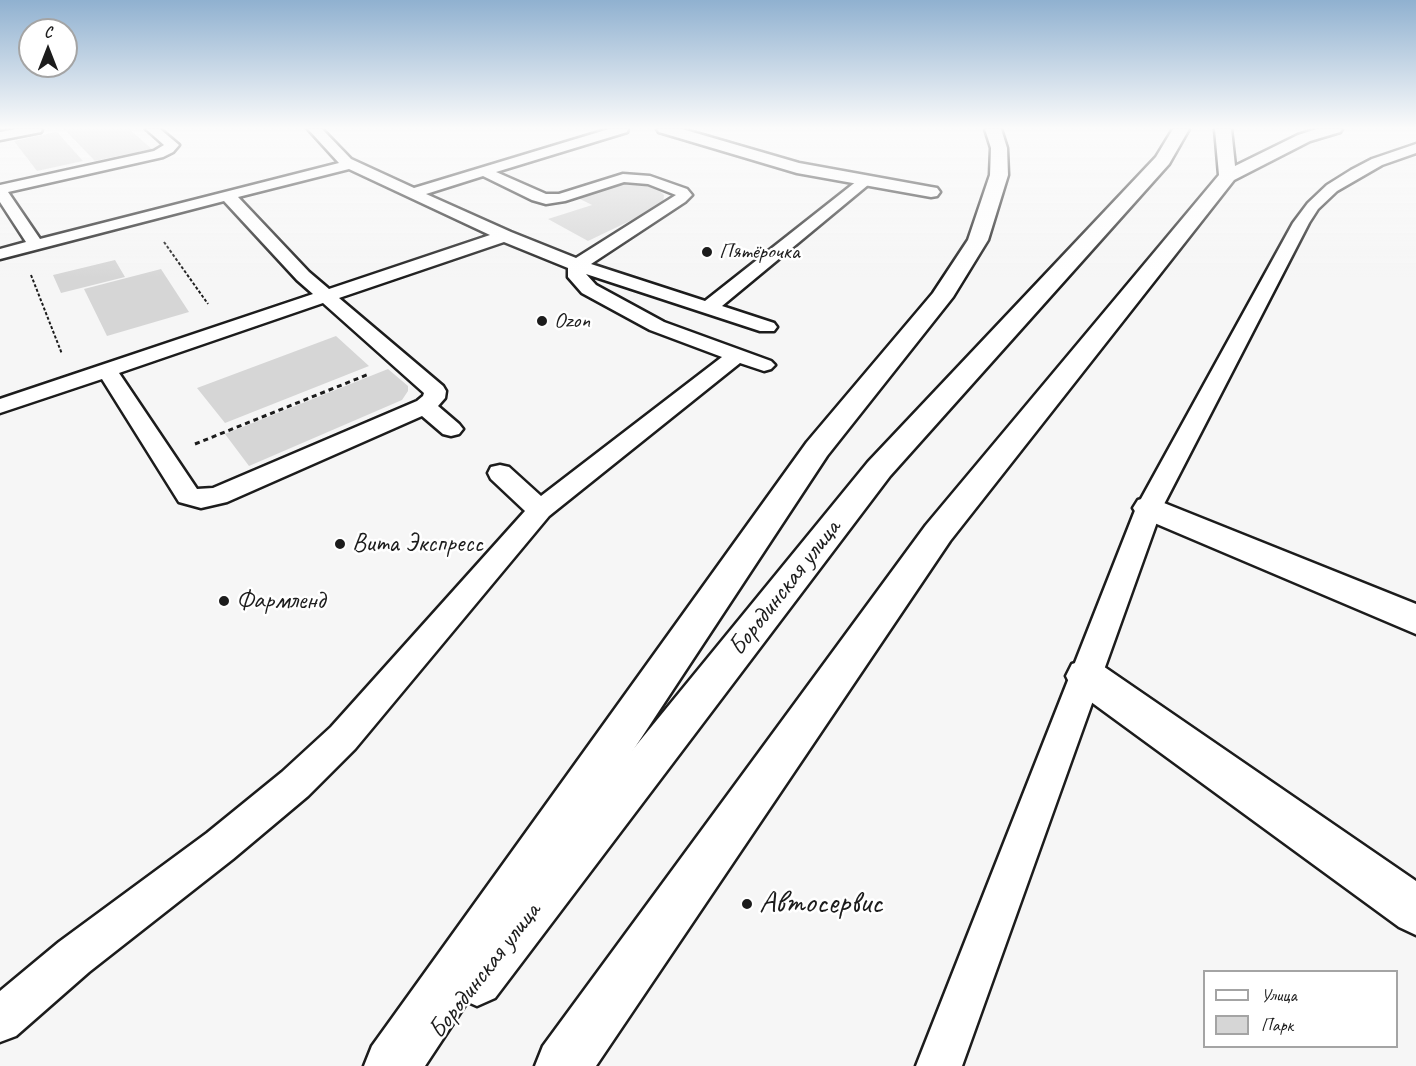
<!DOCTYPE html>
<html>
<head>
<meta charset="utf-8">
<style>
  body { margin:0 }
  #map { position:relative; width:1416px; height:1066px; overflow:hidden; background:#f6f6f6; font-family:Caveat,sans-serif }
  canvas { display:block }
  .legend { position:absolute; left:1203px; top:970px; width:195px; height:78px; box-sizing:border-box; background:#fff; border:2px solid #a4a4a4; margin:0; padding:8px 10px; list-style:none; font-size:18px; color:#1c1c1c }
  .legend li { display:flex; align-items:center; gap:12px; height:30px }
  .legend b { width:30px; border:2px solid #a4a4a4 }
  .north { position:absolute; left:18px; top:18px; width:60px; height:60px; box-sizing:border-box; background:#fff; border:2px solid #a4a4a4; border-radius:50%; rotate:0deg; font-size:16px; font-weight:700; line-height:24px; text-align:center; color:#1c1c1c }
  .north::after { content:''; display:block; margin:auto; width:21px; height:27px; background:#1c1c1c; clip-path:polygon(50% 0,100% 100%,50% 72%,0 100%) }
</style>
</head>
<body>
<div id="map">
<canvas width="1416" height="1066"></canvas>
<ul class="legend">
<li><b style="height:8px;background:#fff"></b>Улица</li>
<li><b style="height:16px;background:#d6d6d6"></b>Парк</li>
</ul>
<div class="north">С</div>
</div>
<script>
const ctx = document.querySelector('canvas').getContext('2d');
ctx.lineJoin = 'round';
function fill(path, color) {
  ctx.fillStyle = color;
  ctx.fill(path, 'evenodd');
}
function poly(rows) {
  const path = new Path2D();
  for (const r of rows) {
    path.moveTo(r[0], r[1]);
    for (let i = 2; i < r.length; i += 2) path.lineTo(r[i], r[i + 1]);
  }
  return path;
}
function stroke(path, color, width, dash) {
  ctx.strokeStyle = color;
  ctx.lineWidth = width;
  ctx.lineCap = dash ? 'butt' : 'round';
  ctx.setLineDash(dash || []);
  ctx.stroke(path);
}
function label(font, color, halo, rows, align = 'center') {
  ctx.font = font + ' Caveat,sans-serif';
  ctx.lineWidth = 5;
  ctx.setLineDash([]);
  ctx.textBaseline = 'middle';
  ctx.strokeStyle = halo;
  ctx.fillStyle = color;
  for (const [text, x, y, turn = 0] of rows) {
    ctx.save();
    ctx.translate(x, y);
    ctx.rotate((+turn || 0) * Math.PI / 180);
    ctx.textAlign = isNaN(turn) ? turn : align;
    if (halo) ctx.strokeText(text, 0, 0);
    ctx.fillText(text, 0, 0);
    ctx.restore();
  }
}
fill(poly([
  [64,129,129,129,152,149,95,161],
  [57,132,83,161,37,171,14,141],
  [621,182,639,182,661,192,664,195,663,205,588,241,548,219,592,205,578,198],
  [115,260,125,277,61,293,53,275],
  [161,269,189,312,107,336,84,289],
  [336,336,369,366,225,423,197,388],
  [388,369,408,386,408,391,402,400,249,466,225,434]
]), '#d6d6d6');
const service = poly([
  [16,129,42,129,41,132,0,140,0,132,16,129],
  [146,129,160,129,179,145,173,152,163,157,8,192,40,239,339,163,308,129,322,129,351,159,414,188,609,129,628,129,627,132,496,172,546,194,559,194,623,174,650,176,687,189,692,195,685,202,591,264,705,301,862,177,867,176,874,180,722,306,774,323,777,327,774,331,760,331,586,274,596,285,664,322,771,361,775,365,771,369,764,371,740,363,549,516,355,749,308,796,233,859,89,972,16,1036,0,1042,0,991,59,942,207,833,282,772,331,727,525,511,491,479,488,473,491,467,500,465,509,467,541,496,722,357,650,330,582,293,568,277,568,268,504,242,339,298,443,386,446,391,445,398,438,406,459,424,463,429,459,434,451,436,443,434,422,416,227,502,201,508,179,502,102,379,0,413,0,399,313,294,297,280,224,201,0,259,0,249,26,242,0,202,0,185,154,151,164,145,146,129],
  [349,169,490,235,329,289,309,272,238,197,349,169],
  [483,176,532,200,546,204,565,201,624,182,648,184,676,195,576,258,511,232,426,194,483,176],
  [323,303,424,393,423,396,417,401,213,488,197,489,119,373,323,303],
  [1416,144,1416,153,1382,165,1337,191,1318,209,1309,223,1162,508,962,1066,916,1066,1136,508,1293,223,1308,203,1327,185,1351,170,1372,159,1416,144]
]);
const minor = poly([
  [657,129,682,129,799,163,931,187,937,188,940,192,937,196,931,197,797,173,659,132,657,129],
  [1149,497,1416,604,1416,634,1138,516,1133,508,1138,500,1149,497],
  [1086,660,1100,664,1416,881,1416,935,1399,927,1072,688,1066,676,1072,664,1086,660]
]);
const tertiary = poly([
  [1173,129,1189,129,1169,164,890,476,495,998,477,1006,459,998,451,980,459,962,868,462,1156,157,1173,129],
  [1215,129,1231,129,1235,166,1298,135,1317,129,1342,129,1340,132,1310,141,1234,180,950,541,596,1066,535,1066,543,1046,926,525,1219,175,1215,129]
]);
const secondary = poly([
  [985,129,1001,129,1007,148,1008,175,988,240,953,297,827,456,425,1066,364,1066,372,1046,807,442,933,293,968,240,990,175,991,148,985,129]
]);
stroke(service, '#1c1c1c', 5);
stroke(minor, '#1c1c1c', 5);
stroke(tertiary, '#1c1c1c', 5);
stroke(secondary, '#1c1c1c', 5);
stroke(poly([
  [164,242,208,304],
  [31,275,62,354]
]), '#1c1c1c', 2, [3, 2]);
stroke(poly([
  [195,444,369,374]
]), '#1c1c1c', 3, [5, 4]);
fill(service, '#fff');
fill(minor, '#fff');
fill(tertiary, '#fff');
fill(secondary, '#fff');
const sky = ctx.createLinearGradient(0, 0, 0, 278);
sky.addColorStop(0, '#90b1d0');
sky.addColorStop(0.46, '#fbfbfb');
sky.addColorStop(1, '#fbfbfb00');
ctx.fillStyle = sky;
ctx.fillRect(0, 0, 1416, 278);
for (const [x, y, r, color] of [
  [707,252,6,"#1c1c1c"],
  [542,321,6,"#1c1c1c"],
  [340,544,6,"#1c1c1c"],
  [224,601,6,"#1c1c1c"],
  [747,904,6,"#1c1c1c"]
]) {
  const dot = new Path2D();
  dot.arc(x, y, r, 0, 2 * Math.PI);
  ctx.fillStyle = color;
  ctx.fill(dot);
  stroke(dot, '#fff', 2);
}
label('22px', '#1c1c1c', '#fff', [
  ["Пятёрочка",719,252],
  ["Ozon",554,321]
], 'left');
label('26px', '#1c1c1c', '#fff', [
  ["Вита Экспресс",352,544],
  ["Фармленд",236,601]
], 'left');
label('26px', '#1c1c1c', '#fff', [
  ["Бородинская улица",785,588,-52],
  ["Бородинская улица",485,971,-52]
]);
label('32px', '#1c1c1c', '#fff', [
  ["Автосервис",759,904]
], 'left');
</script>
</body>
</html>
